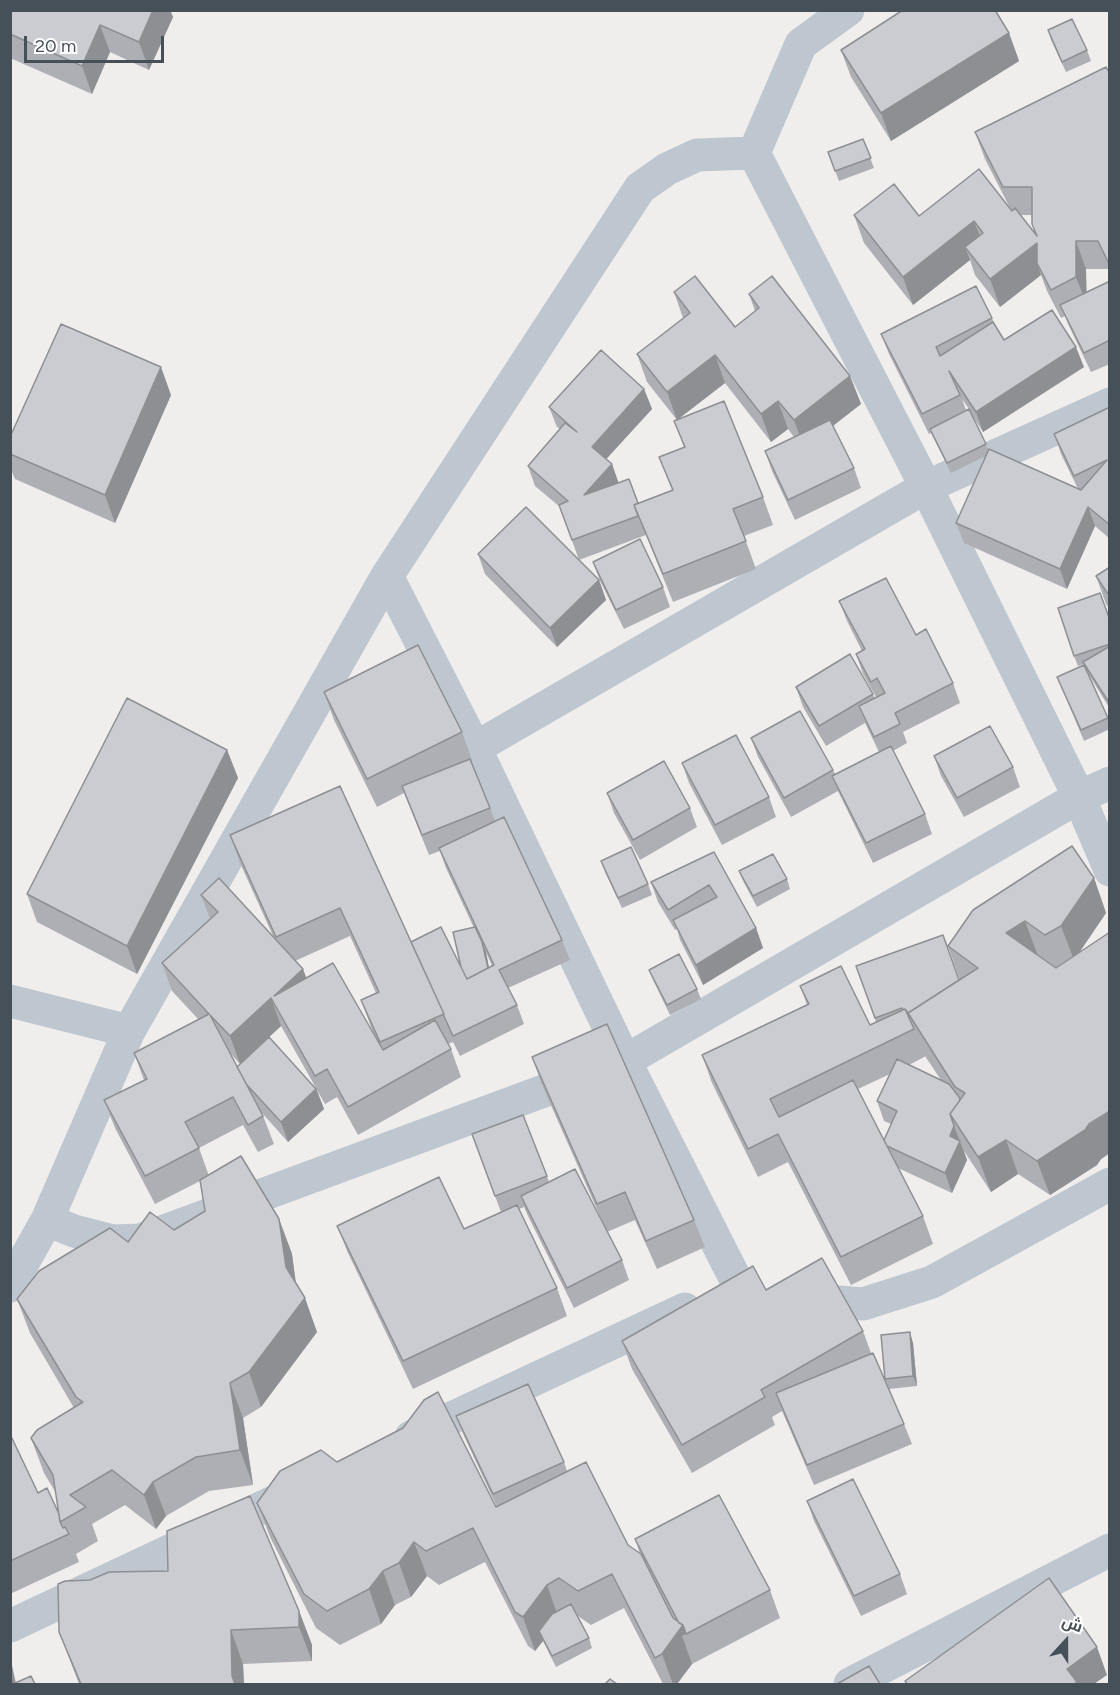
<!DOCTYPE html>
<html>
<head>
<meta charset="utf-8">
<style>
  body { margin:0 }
  #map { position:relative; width:1120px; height:1695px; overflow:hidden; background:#f0eded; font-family:Figtree,Cairo,sans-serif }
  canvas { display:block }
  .frame { position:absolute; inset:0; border:12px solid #465059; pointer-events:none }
  .north { position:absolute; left:1036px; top:1611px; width:60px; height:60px; -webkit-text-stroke:4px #fff; paint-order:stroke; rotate:21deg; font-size:16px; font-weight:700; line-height:24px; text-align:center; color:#465059 }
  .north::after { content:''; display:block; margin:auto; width:21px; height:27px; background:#465059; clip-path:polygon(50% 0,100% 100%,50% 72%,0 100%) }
  .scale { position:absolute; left:24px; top:36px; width:140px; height:27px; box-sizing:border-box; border:3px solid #465059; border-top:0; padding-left:8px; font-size:18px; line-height:21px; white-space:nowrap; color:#465059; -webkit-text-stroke:4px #fff; paint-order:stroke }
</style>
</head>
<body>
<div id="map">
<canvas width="1120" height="1695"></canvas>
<div class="frame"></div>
<div class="north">ش</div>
<div class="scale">20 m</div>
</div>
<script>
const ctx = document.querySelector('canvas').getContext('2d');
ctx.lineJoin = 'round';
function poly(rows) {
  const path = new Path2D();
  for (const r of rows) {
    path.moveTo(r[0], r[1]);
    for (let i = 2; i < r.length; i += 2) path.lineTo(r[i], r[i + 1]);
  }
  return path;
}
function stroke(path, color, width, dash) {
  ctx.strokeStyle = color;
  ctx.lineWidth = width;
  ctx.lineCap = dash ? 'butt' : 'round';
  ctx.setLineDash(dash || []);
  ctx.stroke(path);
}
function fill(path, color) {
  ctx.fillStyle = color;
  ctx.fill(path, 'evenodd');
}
stroke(poly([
  [848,10,801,44,754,153,926,487,1079,797,1110,870],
  [387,576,475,748,625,1061,738,1284],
  [475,748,926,487,1110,404],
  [10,1001,129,1031],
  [47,1220,74,1231,113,1241,140,1240,625,1061,1079,797,1110,783],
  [10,1286,47,1220,129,1031,387,576,640,188,667,169,697,155,754,153],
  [802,1299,863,1304,932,1282,1110,1184],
  [411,1437,685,1309],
  [10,1626,299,1490],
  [850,1684,1110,1550]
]), '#bec7cf', 33);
fill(poly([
  [10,10,170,10,173,17,149,70,110,52,92,94,10,58],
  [1048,30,1087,50,1091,61,1066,72,1051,40],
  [1009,33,1019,61,891,141,851,77,841,50],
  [1110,74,1110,273,1108,269,1086,269,1086,292,1110,281,1110,364,1091,372,1068,324,1065,316,1061,318,1047,291,1041,275,1000,307,975,275,970,260,913,305,864,243,854,215,919,216,1011,210,985,159,975,132],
  [1020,215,1032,215,1036,235],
  [863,139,874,168,839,181,828,152],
  [674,292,735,327,755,311,749,294,850,376,861,404,833,426,854,468,861,488,795,520,772,471,765,451,794,437,788,429,771,442,725,383,677,420,647,382,637,354,683,318],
  [992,318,995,326,1004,340,1084,367,983,432,970,412,989,451,1078,489,1061,454,1054,434,1110,407,1110,539,1095,526,1067,589,964,543,956,523,986,456,951,473,931,433,929,434,889,354,881,334],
  [962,399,969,409,966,410],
  [644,389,652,409,606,459,612,464,618,483,638,503,672,490,659,457,684,447,674,421,763,497,773,525,744,536,756,569,673,602,646,535,579,560,560,507,535,486,528,466,560,429,557,427,549,407],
  [171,395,115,523,15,479,10,467,10,437],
  [478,554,599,580,606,600,557,647,485,574],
  [593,562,663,587,670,607,624,629,600,581],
  [1110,567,1110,609,1106,604,1096,576],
  [839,601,916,635,953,683,960,703,903,732,907,743,893,751,925,814,932,834,873,863,838,791,791,817,758,757,751,738,833,770,835,774,879,752,865,723,826,746,803,707,796,687,873,694,875,698,876,697,863,674,856,654,862,651,847,621],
  [1110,619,1110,709,1089,675,1108,718,1110,723,1110,729,1084,741,1057,677,1085,666,1084,664,1078,666,1074,656],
  [324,692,462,732,472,760,471,760,495,821,562,940,570,960,508,988,517,1005,524,1024,460,1056,453,1042,448,1044,451,1049,461,1077,358,1135,337,1097,325,1104,317,1090,324,1109,288,1142,262,1113,274,1144,258,1152,243,1125,199,1148,209,1176,279,1219,292,1254,296,1283,317,1332,261,1407,243,1418,253,1485,209,1491,166,1516,156,1529,125,1505,92,1524,98,1541,76,1554,79,1562,10,1594,10,1434,38,1493,59,1514,56,1493,44,1473,31,1438,74,1408,30,1333,17,1299,128,1242,174,1230,205,1211,200,1181,155,1204,115,1128,104,1100,144,1080,134,1053,199,1020,172,991,162,963,210,919,201,895,274,938,240,863,230,835,411,942,461,967,474,928,446,868,440,851,429,855,404,793,377,807,334,720],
  [350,936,376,993,361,1000,374,1035,306,978,303,969,295,961],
  [486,952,492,966,489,968],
  [281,1026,316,1088,237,1067,231,1054,240,1064],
  [227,750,238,778,137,974,37,922,27,894],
  [934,756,1013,767,1020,787,964,817,941,776],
  [682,763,769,797,776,817,722,845,689,783],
  [607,793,690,808,697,827,640,860,614,813],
  [714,852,756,928,763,948,703,985,680,940,677,929,675,930,658,902,651,882],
  [601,861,648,884,652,895,622,908,605,872],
  [739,871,787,879,790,889,757,907,743,881],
  [1094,878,1106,913,1079,953,1110,932,1110,1153,1101,1159,1097,1165,1050,1195,1018,1174,991,1192,964,1151,967,1160,952,1193,898,1168,923,1216,933,1244,851,1285,788,1162,758,1177,712,1083,702,1055,807,1005,800,986,870,1025,876,1022,856,966,960,980,948,946],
  [925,1056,941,1080,909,1065,926,1056],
  [890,1074,877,1101,884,1121,891,1124,884,1140,858,1089],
  [649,970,697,989,701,999,670,1015,653,980],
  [532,1057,694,1220,705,1247,657,1269,635,1220,607,1232,542,1085],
  [472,1134,547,1176,549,1182,622,1260,629,1280,574,1308,528,1216,524,1207,519,1209,557,1288,567,1316,413,1389,348,1253,337,1226,464,1229,501,1212],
  [766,1290,863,1331,871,1353,889,1388,885,1379,913,1343,917,1386,889,1389,904,1424,912,1444,814,1485,782,1411,772,1417,775,1425,692,1473,632,1369,622,1341],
  [456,1416,564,1462,567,1471,628,1545,640,1554,635,1539,770,1590,780,1618,692,1664,677,1684,663,1684,624,1608,591,1625,578,1616,589,1638,592,1648,556,1667,543,1641,535,1651,528,1646,485,1562,439,1585,427,1576,411,1597,395,1605,381,1624,340,1645,316,1628,270,1537,257,1503,337,1462,497,1507,464,1436],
  [807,1501,900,1574,907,1594,861,1616,814,1521],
  [299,1611,312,1645,312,1661,243,1664,244,1684,79,1684,59,1632]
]), '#aeafb5');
fill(poly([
  [153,10,170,10,173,17,149,70,139,42],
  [100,25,110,52,92,94,82,66],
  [1009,33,1019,61,891,141,881,113],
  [974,221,985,249,965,247,970,260,913,305,903,277],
  [1076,241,1086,269,1087,305,1076,277],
  [1037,243,1037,263,1041,275,1000,307,990,279],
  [1076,347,1084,367,983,432,976,412],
  [715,355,725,383,677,420,667,392],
  [161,367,171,395,115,523,105,495],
  [850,376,861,404,804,448,794,420],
  [644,389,652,409,599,467,592,447],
  [778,401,788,429,771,442,761,414],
  [612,464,619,484,584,495],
  [1088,507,1095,526,1067,589,1060,569],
  [599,580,606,600,557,647,550,628],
  [227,750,238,778,137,974,127,946],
  [1094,878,1106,913,1074,960,1061,926],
  [1025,921,1038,956,1006,933],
  [756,928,763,948,703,985,696,965],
  [482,942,486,952,493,988,490,977],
  [303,969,313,996,274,996],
  [271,998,281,1026,240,1064,230,1036],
  [316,1089,324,1109,288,1142,281,1122],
  [1110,1111,1110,1153,1101,1159,1097,1165,1050,1195,1037,1161],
  [954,1126,967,1160,952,1193,945,1173,950,1136],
  [1006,1140,1018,1174,991,1192,978,1157],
  [279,1219,292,1254,298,1302,286,1267],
  [305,1298,317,1332,261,1407,249,1372],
  [910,1332,913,1343,917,1386,913,1376],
  [230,1383,243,1418,253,1485,240,1450],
  [153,1482,166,1516,156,1529,144,1495],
  [414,1542,427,1576,411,1597,399,1563],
  [383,1571,395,1605,381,1624,369,1589],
  [547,1585,559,1619,539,1631,543,1641,535,1651,523,1617],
  [299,1611,312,1645,312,1661,299,1627],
  [683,1625,686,1634,682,1636,692,1664,677,1684,673,1684,662,1654],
  [231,1630,243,1664,244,1684,235,1684,232,1676],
  [1097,1647,1107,1675,1094,1684,1073,1684,1067,1669],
  [10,1656,16,1684,12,1684,10,1679]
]), '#8d8f93');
const building = poly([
  [10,10,153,10,139,42,100,25,82,66,10,34,10,10],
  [903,10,995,10,1009,33,881,113,841,50,903,10],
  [1072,19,1087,50,1062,62,1048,30,1072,19],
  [1106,67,1110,74,1109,264,1098,241,1076,241,1076,277,1051,290,1037,263,1037,243,990,279,965,247,983,233,974,221,903,277,854,215,894,184,919,216,979,169,1012,211,1015,208,1037,236,1032,224,1032,187,1003,187,975,132,1106,67],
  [863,139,871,158,835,171,828,152,863,139],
  [695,276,735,327,759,308,749,294,772,276,850,376,794,420,778,401,761,414,715,355,667,392,637,354,690,313,674,292,695,276],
  [1110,281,1110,340,1084,353,1060,305,1110,281],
  [976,286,992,318,936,347,940,356,993,322,1004,340,1052,310,1076,347,976,412,949,371,960,395,922,414,881,334,976,286],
  [61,324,161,367,105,495,10,454,10,437,61,324],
  [601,350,644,389,592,447,612,464,584,495,629,479,638,503,634,505,638,516,572,540,559,505,568,501,528,466,565,423,577,432,549,407,601,350],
  [724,401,763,497,733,509,746,541,663,574,634,505,673,490,659,457,685,447,674,421,724,401],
  [1110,407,1110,525,1088,507,1060,569,956,523,989,449,1081,490,1107,460,1074,476,1054,434,1110,407],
  [969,409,986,444,947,463,930,429,969,409],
  [830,420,854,468,788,500,765,451,830,420],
  [526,507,599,580,550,628,478,554,526,507],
  [640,539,663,587,616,610,593,562,640,539],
  [1110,567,1110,597,1096,576,1110,567],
  [886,578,916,635,926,629,953,683,895,713,900,724,874,737,859,706,885,693,877,678,871,682,856,654,865,649,839,601,886,578],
  [1100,593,1110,620,1110,644,1074,656,1058,608,1100,593],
  [418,645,462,732,367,779,324,692,418,645],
  [1110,646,1110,704,1083,662,1110,646],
  [850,654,873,694,819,726,796,687,850,654],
  [1084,665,1108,718,1081,730,1057,677,1084,665],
  [127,698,227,750,127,946,27,894,127,698],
  [800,711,833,770,784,798,751,738,800,711],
  [990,726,1013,767,957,798,934,756,990,726],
  [736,735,769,797,715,825,682,763,736,735],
  [891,746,925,814,866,843,832,776,891,746],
  [470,759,490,808,422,835,402,786,470,759],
  [664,761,690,808,633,840,607,793,664,761],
  [340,786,444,1014,380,1042,361,1000,379,992,340,908,276,937,230,835,340,786],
  [504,817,562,940,499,970,517,1005,453,1036,443,1014,444,1014,411,942,441,927,467,979,494,965,439,848,504,817],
  [1072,846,1094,878,1061,926,1045,935,1025,921,1006,933,1056,968,1110,932,1110,1111,1089,1124,1085,1130,1037,1161,1006,1140,978,1157,950,1114,965,1093,955,1087,908,1013,978,968,948,946,973,910,1072,846],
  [631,847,648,884,618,898,601,861,631,847],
  [714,852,756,928,696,965,673,920,717,897,709,885,668,910,651,882,714,852],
  [773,854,787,879,753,896,739,871,773,854],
  [219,878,303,969,274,996,333,963,383,1050,435,1020,451,1049,348,1107,327,1069,315,1076,271,998,230,1036,210,1015,263,1116,248,1125,233,1097,185,1122,199,1148,145,1176,104,1100,147,1079,134,1053,209,1014,162,963,218,912,201,895,219,878],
  [475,927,482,942,488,968,467,979,461,967,453,932,475,927],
  [943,935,959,980,908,1013,905,1009,903,1010,902,1008,875,1018,856,966,943,935],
  [679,954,697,989,667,1005,649,970,679,954],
  [841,966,870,1025,905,1009,914,1029,770,1099,779,1117,853,1080,923,1216,841,1257,778,1134,748,1149,702,1055,809,1004,800,986,841,966],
  [607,1024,694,1220,646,1241,625,1192,597,1204,532,1057,607,1024],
  [269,1037,316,1089,281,1122,247,1085,237,1067,269,1037],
  [897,1059,949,1084,959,1097,960,1100,950,1114,954,1126,950,1136,960,1141,945,1173,887,1146,884,1140,897,1111,877,1101,897,1059],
  [523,1115,547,1176,495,1196,472,1134,523,1115],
  [241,1156,279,1219,286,1267,305,1298,249,1372,230,1383,240,1450,196,1457,153,1482,144,1495,112,1470,70,1495,86,1507,60,1522,53,1475,31,1438,37,1430,83,1402,76,1397,17,1299,39,1271,110,1228,128,1242,150,1212,174,1230,205,1211,200,1180,241,1156],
  [575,1169,622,1260,567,1288,521,1196,575,1169],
  [439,1177,464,1229,517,1205,557,1288,403,1361,337,1226,439,1177],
  [822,1258,863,1331,761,1390,765,1397,682,1445,622,1341,753,1266,766,1290,822,1258],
  [910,1332,913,1376,885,1379,881,1335,910,1332],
  [873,1353,904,1424,807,1465,776,1393,873,1353],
  [528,1384,564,1462,493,1494,456,1416,528,1384],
  [438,1392,496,1507,586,1462,628,1545,641,1554,673,1618,683,1625,662,1654,655,1658,612,1574,578,1591,559,1578,547,1585,523,1617,515,1612,473,1528,426,1551,414,1542,399,1563,383,1571,369,1589,327,1611,304,1594,257,1503,280,1471,321,1450,337,1462,403,1428,424,1400,438,1392],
  [10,1434,38,1493,47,1488,59,1514,60,1522,63,1528,65,1527,69,1534,10,1561,10,1434],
  [853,1479,900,1574,854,1596,807,1501,853,1479],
  [719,1495,770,1590,686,1634,683,1625,679,1623,635,1539,719,1495],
  [250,1496,299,1611,299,1627,231,1630,232,1676,235,1684,81,1684,59,1632,58,1584,65,1581,90,1580,109,1572,168,1571,167,1531,250,1496],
  [1049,1578,1097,1647,1067,1669,1077,1682,1074,1684,907,1684,905,1681,1049,1578],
  [571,1604,589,1638,552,1656,539,1631,552,1614,571,1604],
  [869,1666,880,1684,837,1684,869,1666],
  [31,1676,35,1684,13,1684,31,1676],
  [610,1679,617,1684,605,1684,610,1679]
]);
fill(building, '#caccd2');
stroke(building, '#8d8f93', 1.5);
</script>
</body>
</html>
